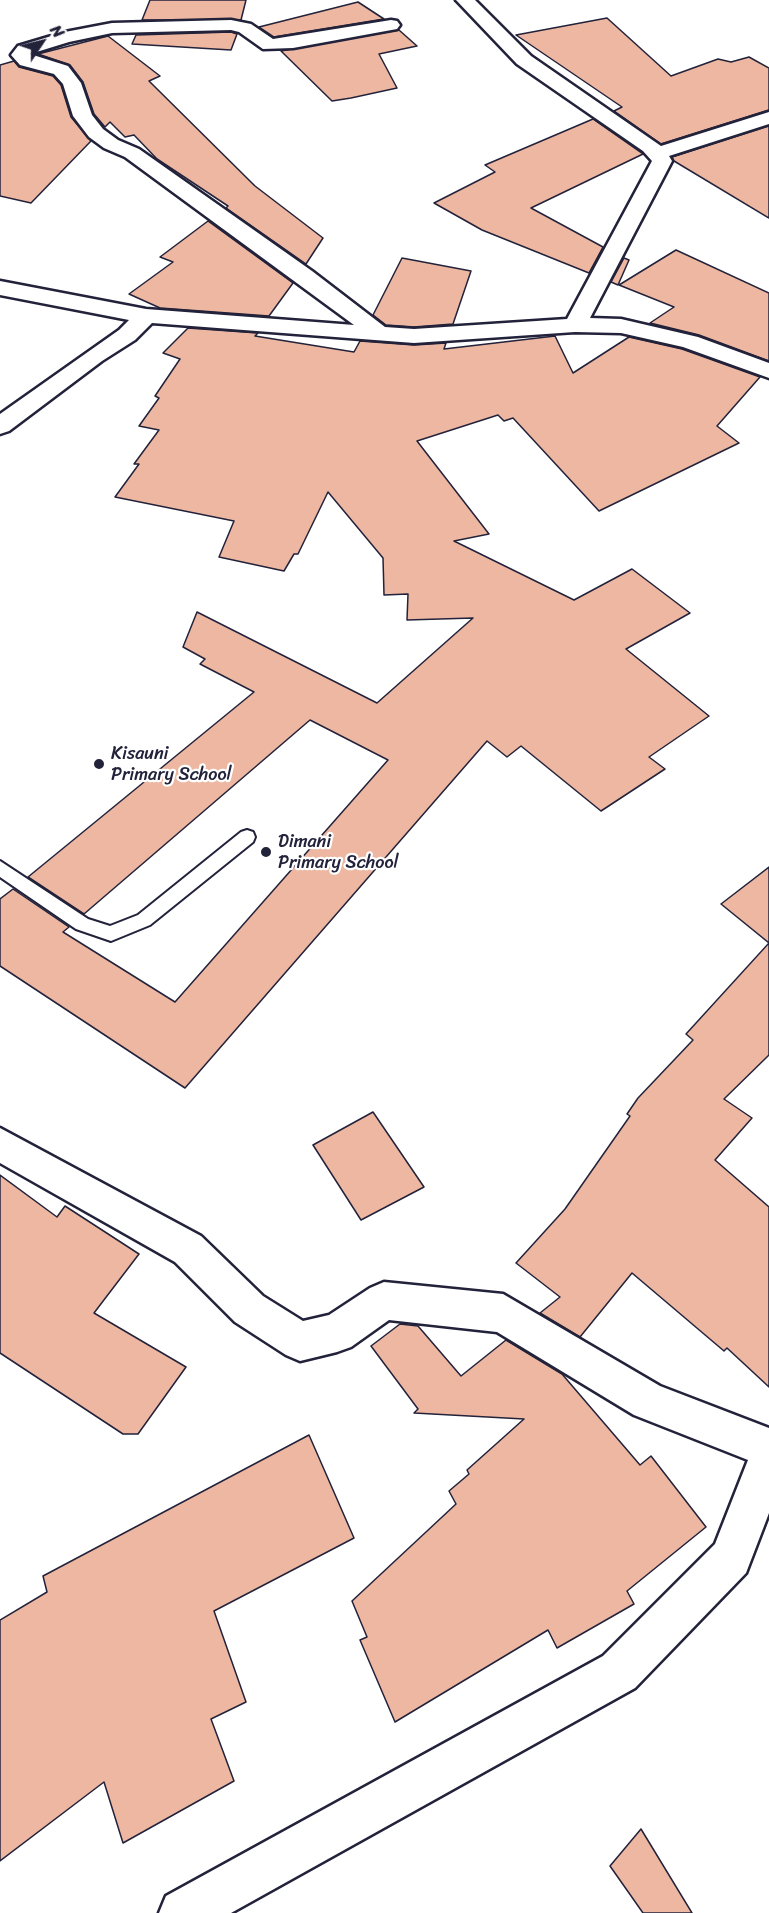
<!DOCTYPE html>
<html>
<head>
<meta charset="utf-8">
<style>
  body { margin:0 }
  #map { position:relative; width:769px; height:1913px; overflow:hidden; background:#fff; font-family:Sriracha,sans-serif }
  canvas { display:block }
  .north { position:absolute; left:12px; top:12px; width:60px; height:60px; -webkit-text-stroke:4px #fff; paint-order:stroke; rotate:55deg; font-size:16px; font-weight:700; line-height:24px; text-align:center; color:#22223b }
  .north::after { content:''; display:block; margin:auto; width:21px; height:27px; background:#22223b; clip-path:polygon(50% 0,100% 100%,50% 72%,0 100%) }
</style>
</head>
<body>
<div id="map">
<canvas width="769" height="1913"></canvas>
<div class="north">N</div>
</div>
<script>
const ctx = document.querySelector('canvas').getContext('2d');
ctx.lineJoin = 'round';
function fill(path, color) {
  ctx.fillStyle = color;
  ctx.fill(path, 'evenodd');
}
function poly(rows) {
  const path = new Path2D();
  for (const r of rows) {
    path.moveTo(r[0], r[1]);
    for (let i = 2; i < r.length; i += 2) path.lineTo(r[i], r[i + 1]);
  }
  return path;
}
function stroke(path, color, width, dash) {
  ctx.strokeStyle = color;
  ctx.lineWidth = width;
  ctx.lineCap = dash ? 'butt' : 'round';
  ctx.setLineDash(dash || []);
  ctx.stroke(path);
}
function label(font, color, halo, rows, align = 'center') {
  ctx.font = font + ' Sriracha,sans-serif';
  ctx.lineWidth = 4.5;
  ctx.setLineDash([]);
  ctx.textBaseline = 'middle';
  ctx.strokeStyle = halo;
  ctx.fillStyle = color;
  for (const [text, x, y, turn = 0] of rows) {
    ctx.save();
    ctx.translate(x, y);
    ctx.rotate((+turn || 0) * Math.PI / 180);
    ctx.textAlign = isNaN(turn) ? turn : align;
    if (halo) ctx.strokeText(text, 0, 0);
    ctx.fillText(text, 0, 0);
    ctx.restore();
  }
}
const building = poly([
  [150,0,246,0,241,20,142,20,150,0],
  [358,2,384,19,274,37,259,27,358,2],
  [607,18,671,76,718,59,731,62,749,57,769,68,769,110,661,144,614,111,622,107,516,35,607,18],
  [399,30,417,46,379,54,397,88,351,98,332,101,281,51,399,30],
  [231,32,237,34,231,50,132,44,136,35,231,32],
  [108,36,160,76,149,81,255,186,323,238,306,264,226,208,228,206,157,159,134,135,125,137,110,122,105,127,94,114,83,82,70,65,38,54,108,36],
  [14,61,19,67,53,76,61,85,71,117,91,141,31,203,0,196,0,65,14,61],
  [593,119,643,154,531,208,603,247,589,273,482,230,434,203,495,172,485,165,593,119],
  [769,126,769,218,674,161,672,157,769,126],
  [208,221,293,283,269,316,160,308,129,294,173,262,160,257,208,221],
  [676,250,769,293,769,361,699,335,650,323,674,307,619,285,676,250],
  [402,258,471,271,453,324,414,327,386,325,373,315,402,258],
  [624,258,629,260,618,285,611,282,624,258],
  [188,328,258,333,255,336,354,352,360,341,414,345,446,343,444,349,555,336,573,373,629,337,682,349,760,377,717,426,739,443,599,511,513,418,504,421,498,415,417,441,489,534,454,541,574,600,632,569,690,613,626,649,709,716,649,757,665,769,601,811,521,746,507,757,487,741,185,1088,0,966,0,899,13,889,69,927,63,932,175,1002,388,760,310,720,84,914,28,877,254,692,200,664,205,659,183,647,197,612,377,703,473,618,407,620,408,594,384,595,383,558,328,492,298,554,294,554,284,571,219,557,234,521,115,497,139,464,134,464,159,430,139,426,159,398,155,396,180,359,163,353,188,328],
  [769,867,769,943,721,904,769,867],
  [769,943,769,1055,724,1099,752,1118,715,1160,769,1207,769,1387,727,1348,724,1351,632,1273,580,1337,540,1313,560,1297,516,1263,565,1209,630,1116,627,1114,638,1098,693,1040,686,1034,769,943],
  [373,1112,424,1187,361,1220,313,1145,373,1112],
  [0,1175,57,1217,65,1206,139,1254,94,1313,186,1367,138,1434,123,1434,0,1353,0,1175],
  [400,1324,418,1326,461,1376,506,1340,562,1374,640,1465,651,1456,706,1527,627,1591,634,1604,557,1648,548,1630,395,1722,360,1640,367,1637,352,1601,456,1504,449,1491,469,1474,467,1470,524,1419,414,1413,418,1409,371,1346,400,1324],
  [309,1435,354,1538,214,1611,246,1702,211,1719,234,1781,123,1843,104,1782,0,1861,0,1620,47,1592,43,1576,309,1435],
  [641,1829,692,1913,643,1913,610,1866,641,1829]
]);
fill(building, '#edb7a1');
stroke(building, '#22223b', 1.5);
const service = poly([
  [247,830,253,832,255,837,253,842,150,925,111,941,76,929,0,877,0,861,88,919,110,926,138,915,241,832,247,830]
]);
const minor = poly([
  [456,0,475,0,531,56,661,146,769,112,769,124,669,156,672,161,590,318,621,319,698,337,769,363,769,378,683,347,621,333,575,332,414,343,152,323,135,340,102,361,9,431,0,434,0,414,119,330,129,320,0,295,0,281,146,309,354,325,125,157,104,148,89,137,73,116,63,84,54,74,20,65,11,55,18,46,65,32,112,23,231,20,251,24,273,39,391,20,397,21,400,25,397,29,293,48,263,49,239,32,231,30,112,33,69,42,30,54,68,66,81,83,92,115,103,129,118,140,139,149,312,271,385,327,414,329,567,319,652,161,643,151,517,64,456,0],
  [0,1128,201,1236,263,1296,303,1321,329,1315,370,1288,384,1282,503,1294,660,1386,769,1428,769,1513,746,1573,635,1688,231,1913,159,1913,166,1896,603,1656,715,1544,748,1460,634,1415,497,1332,389,1320,351,1347,337,1352,300,1361,286,1355,235,1322,175,1262,0,1163,0,1128]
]);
stroke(service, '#22223b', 4);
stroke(minor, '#22223b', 5);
fill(service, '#fff');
fill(minor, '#fff');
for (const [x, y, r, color] of [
  [99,764,6,"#22223b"],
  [266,852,6,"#22223b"]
]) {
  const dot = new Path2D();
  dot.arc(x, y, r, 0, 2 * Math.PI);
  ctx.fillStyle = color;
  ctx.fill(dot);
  stroke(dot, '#fff', 2);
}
label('18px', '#22223b', '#fff', [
  ["Kisauni",111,754],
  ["Primary School",111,775],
  ["Dimani",278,842],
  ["Primary School",278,863]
], 'left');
</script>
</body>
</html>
